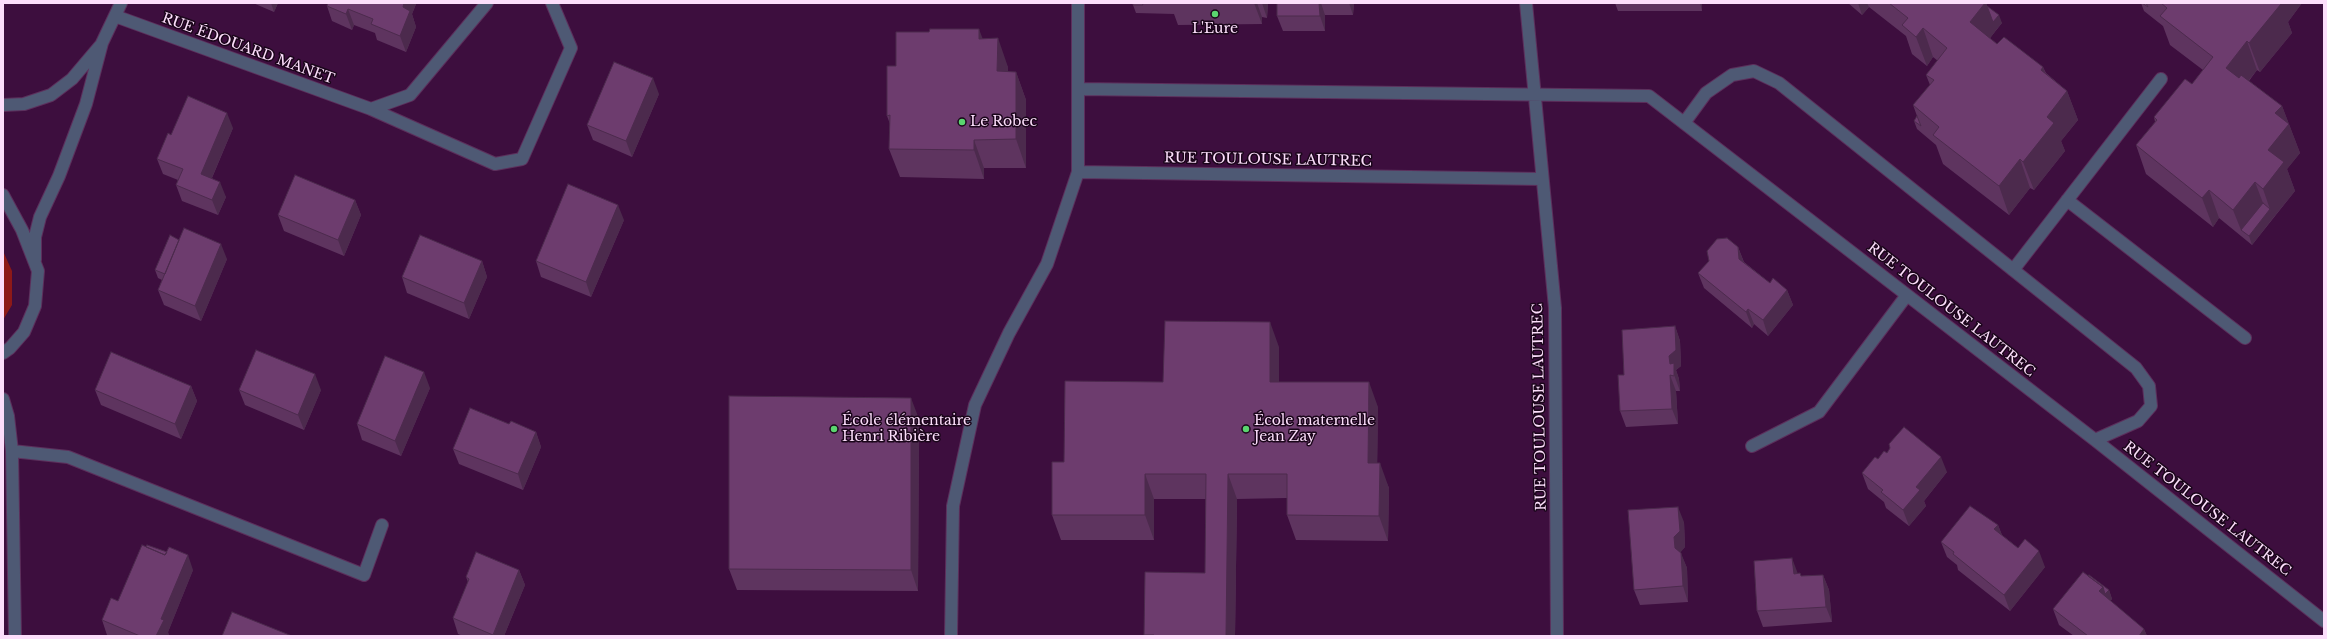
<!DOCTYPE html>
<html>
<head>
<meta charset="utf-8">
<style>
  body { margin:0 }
  #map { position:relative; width:2327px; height:639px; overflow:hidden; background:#3d0e3e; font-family:"Libre Baskerville",serif }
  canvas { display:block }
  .frame { position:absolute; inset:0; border:4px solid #fcdefb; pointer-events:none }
</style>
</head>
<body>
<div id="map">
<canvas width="2327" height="639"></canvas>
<div class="frame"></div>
</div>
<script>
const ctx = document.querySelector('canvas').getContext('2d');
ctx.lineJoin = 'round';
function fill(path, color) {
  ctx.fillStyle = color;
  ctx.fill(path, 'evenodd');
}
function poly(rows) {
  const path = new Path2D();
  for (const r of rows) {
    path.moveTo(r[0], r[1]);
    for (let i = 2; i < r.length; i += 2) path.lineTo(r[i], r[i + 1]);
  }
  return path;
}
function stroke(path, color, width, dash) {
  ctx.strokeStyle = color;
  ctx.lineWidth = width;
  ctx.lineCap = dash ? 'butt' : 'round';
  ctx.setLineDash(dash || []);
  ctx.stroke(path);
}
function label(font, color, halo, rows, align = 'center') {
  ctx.font = font + ' "Libre Baskerville",serif';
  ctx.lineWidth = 3;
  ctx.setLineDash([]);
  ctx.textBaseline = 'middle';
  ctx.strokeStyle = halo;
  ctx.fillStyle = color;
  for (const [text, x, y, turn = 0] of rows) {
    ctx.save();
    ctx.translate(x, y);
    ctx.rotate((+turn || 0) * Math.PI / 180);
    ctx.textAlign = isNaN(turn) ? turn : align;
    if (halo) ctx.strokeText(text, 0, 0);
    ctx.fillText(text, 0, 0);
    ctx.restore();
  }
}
fill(poly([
  [3,251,12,271,12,305,3,320]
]), '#8d1918');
const minor = poly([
  [1078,3,1078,172,1542,179],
  [1526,3,1555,308,1557,636],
  [115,16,371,109,410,95,487,3],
  [1079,89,1649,96,2095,440,2324,621],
  [3,105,24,104,51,95,72,79,100,46],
  [371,109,495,164,522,159,571,48,552,3],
  [1684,123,1706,93,1732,75,1754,71,1779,83,2136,368,2149,386,2151,406,2138,421,2095,440],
  [3,195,22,230,38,271,35,306,24,332,10,348,3,353],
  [2067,200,2245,338],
  [35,260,35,237,40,217,59,176,86,104,102,43,121,3],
  [2013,270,2161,79],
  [3,399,8,416,12,451,15,636],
  [1752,446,1819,412,1907,295],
  [12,451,68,457,364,575,382,525],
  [951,636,953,506,975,405,1009,333,1047,264,1078,172]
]);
stroke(minor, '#5c2f5c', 14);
stroke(minor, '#4e5974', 12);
fill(poly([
  [253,3,278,3,274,12],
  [328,3,415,3,416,4,412,14,416,27,406,52,377,40,375,33,354,25,352,30,332,21,327,6],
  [1133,3,1268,3,1267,18,1262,17,1262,24,1178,25,1174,14,1136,13,1133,5],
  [1277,3,1354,3,1353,15,1325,15,1325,31,1283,31,1277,16],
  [1615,3,1702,3,1702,11,1618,11],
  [1848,3,1986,3,1987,6,2002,23,1990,38,1997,44,2043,67,2046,73,2067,91,2078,120,2061,141,2065,151,2034,190,2030,188,2009,215,1943,164,1936,145,1917,129,1914,121,1917,116,1913,105,1930,85,1926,75,1938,61,1933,57,1927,66,1912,54,1906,36,1869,7,1862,15],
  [2141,3,2302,3,2288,22,2292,33,2260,72,2257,70,2249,81,2282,106,2300,153,2287,169,2295,191,2252,245,2219,218,2213,227,2146,174,2136,145,2155,122,2154,117,2192,84,2203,70,2170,45,2163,26,2144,11],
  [983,39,1008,67,1008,72,1016,72,1026,100,1026,168,984,168,984,179,900,177,889,149,890,124,887,116,896,66],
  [659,94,632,157,593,140,587,125],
  [233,128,212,178,226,197,218,215,182,201,176,185,178,180,163,174,157,159,171,135],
  [355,200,361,215,344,256,284,231,278,215],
  [624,220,591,297,541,277,536,261],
  [179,240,227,259,201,321,164,305,158,290,162,280,158,278,155,270],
  [1738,247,1744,262,1770,283,1787,290,1793,305,1768,336,1754,324,1752,328,1704,288,1698,273],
  [482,261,487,277,469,319,407,293,402,277],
  [1675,326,1680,341,1681,366,1676,370,1679,379,1680,391,1676,391,1678,424,1626,427,1620,411,1624,375],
  [1279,347,1279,382,1378,407,1377,463,1389,488,1388,541,1296,540,1287,515,1287,498,1237,499,1235,636,1144,636,1144,635,1205,573,1206,499,1154,499,1154,540,1061,540,1052,515,1064,462,1163,382],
  [191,386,197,401,181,439,101,405,95,390],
  [430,388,401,456,362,440,357,424],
  [239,390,321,390,304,430,245,405],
  [919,419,918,591,737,590,729,569],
  [509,424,536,432,541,447,523,490,459,464,453,449],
  [1887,453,1947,472,1924,501,1926,506,1909,526,1886,508,1884,502,1868,489,1862,473,1878,459],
  [1684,522,1685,547,1680,552,1687,568,1688,602,1640,605,1634,590],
  [1998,525,2002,535,2018,548,2045,567,2010,611,1958,570,1957,565,1947,557,1941,542],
  [193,570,168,632,169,636,110,636,107,635,102,620,118,601],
  [519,570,525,585,504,636,463,636,458,634,453,618,468,582,466,577],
  [1798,573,1801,576,1823,575,1829,590,1832,622,1763,627,1757,611],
  [2109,590,2112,599,2110,601,2144,629,2147,636,2074,636,2059,625,2053,609]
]), '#5e345f');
fill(poly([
  [271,3,278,3,274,12],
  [404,3,415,3,416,4,412,14,416,27,406,52,400,36,403,7],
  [1254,3,1257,3,1262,17,1262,24],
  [1262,3,1268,3,1267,18],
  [1319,3,1321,3,1325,15,1325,31,1320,16],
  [1349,3,1354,3,1353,15],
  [1700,3,1702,3,1702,11],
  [1858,3,1867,3,1869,7,1862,15],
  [1985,3,1986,3,1996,30,1981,51,1970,22],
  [2275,3,2302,3,2288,22,2292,33,2260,72,2249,43],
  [348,9,354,25,352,30,346,14],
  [1999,15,2002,23,1996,30,1993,22],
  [1923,28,1933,57,1927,66,1916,37],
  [979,29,990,58,979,39],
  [998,38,1008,67,1007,100,997,71],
  [2247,41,2257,70,2236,96,2226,68],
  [2043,67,2054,96,2041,70],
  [1016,72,1026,100,1026,168,1016,139],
  [653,78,659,94,632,157,626,141],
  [2067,91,2078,120,2061,141,2065,151,2034,190,2023,162,2047,117],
  [2282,106,2300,153,2287,169,2295,191,2273,218,2263,189,2268,150,2275,113],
  [227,113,233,128,207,189,201,174],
  [974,140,984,168,984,179,974,150],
  [2020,159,2030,188,2009,215,1999,186],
  [220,182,226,197,218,215,212,200],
  [2255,182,2266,211,2241,230,2233,210],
  [2209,190,2219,218,2213,227,2202,198],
  [355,200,361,215,344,256,338,240],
  [618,205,624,220,591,297,586,282],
  [2270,209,2273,218,2252,245,2249,236],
  [221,244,227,259,201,321,195,306],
  [1738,247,1744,263,1739,259],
  [482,261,487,277,469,319,464,303],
  [1787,290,1793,305,1768,336,1763,320],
  [1748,309,1754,324,1752,328,1746,312],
  [1270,322,1279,347,1279,407,1270,382],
  [1675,326,1680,341,1681,366,1676,370,1679,379,1680,391,1670,364,1669,356],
  [424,372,430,388,401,456,395,441],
  [315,374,321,390,304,430,298,415],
  [1670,375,1676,391,1678,424,1672,409],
  [1369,382,1378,407,1377,488,1368,463],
  [191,386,197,401,181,439,175,424],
  [911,398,919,419,918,591,911,570],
  [536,432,541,447,523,490,518,474],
  [1941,457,1947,472,1924,501,1926,506,1909,526,1903,510,1916,487],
  [1380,463,1389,488,1388,541,1379,516],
  [1145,474,1154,499,1154,540,1145,515],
  [1228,474,1237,499,1235,636,1226,636],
  [1678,507,1684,522,1685,547,1680,553,1675,548,1674,537],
  [1998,525,2004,541,1994,529],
  [2039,551,2045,567,2010,611,2004,595],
  [1681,553,1687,568,1688,602,1683,586],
  [188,555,193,570,168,632,169,636,156,636,161,619],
  [1792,558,1798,574,1794,574],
  [519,570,525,585,504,636,493,636],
  [1823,575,1829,590,1832,622,1826,607],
  [2103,587,2109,590,2112,599,2108,603,2099,591],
  [2144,629,2147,636,2139,636]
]), '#4c2a4d');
const building = poly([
  [328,3,404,3,403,7,410,11,400,36,371,24,373,19,348,9,346,14,327,6,328,3],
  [1133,3,1142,3,1143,5,1133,5,1133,3],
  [1277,3,1319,3,1320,16,1277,16,1277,3],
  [1889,3,1985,3,1970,22,1997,44,2004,37,2043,67,2041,70,2067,91,2047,117,2054,123,2023,162,2020,159,1999,186,1933,135,1939,127,1913,105,1934,80,1926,75,1947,48,1923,28,1916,37,1902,25,1908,18,1889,3],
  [2142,3,2146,3,2148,7,2142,3],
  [2161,3,2280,3,2281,4,2249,43,2247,41,2226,68,2239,78,2241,75,2282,106,2275,113,2289,124,2268,150,2284,162,2263,189,2255,182,2233,210,2209,190,2202,198,2136,145,2157,120,2154,117,2185,79,2192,84,2213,57,2160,16,2167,8,2161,3],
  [1987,6,1999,15,1993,22,1987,6],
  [930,29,979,29,979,39,998,38,997,71,1016,72,1016,139,974,140,974,150,889,149,890,115,887,116,887,66,896,66,896,32,929,32,930,29],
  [614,62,653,78,626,141,587,125,614,62],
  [188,96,227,113,201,174,220,182,212,200,176,185,183,169,157,159,168,133,171,135,188,96],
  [1917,116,1921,126,1914,121,1917,116],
  [295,175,355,200,338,240,278,215,295,175],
  [568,184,618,205,586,282,536,261,568,184],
  [2263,203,2270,209,2249,236,2241,230,2263,203],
  [184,228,221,244,195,306,158,290,184,228],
  [170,235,179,240,165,274,155,270,170,235],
  [420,235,482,261,464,303,402,277,420,235],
  [1727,238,1738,247,1739,259,1770,283,1773,278,1787,290,1763,320,1748,309,1746,312,1698,273,1709,261,1707,251,1717,239,1727,238],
  [1165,321,1270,322,1270,382,1369,382,1368,463,1380,463,1379,516,1287,515,1287,474,1228,474,1226,636,1236,636,1154,636,1154,635,1144,635,1145,572,1205,573,1206,474,1145,474,1145,515,1052,515,1052,462,1064,462,1065,381,1163,382,1165,321],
  [1675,326,1676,350,1669,356,1670,364,1674,363,1674,376,1670,375,1672,409,1620,411,1618,375,1624,375,1622,330,1675,326],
  [256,350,315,374,298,415,239,390,256,350],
  [111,352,191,386,175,424,95,390,111,352],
  [385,356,424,372,395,441,357,424,385,356],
  [729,396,911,398,911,570,729,569,729,396],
  [470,408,509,424,511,421,536,432,518,474,453,449,470,408],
  [1904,427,1941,457,1916,487,1920,490,1903,510,1881,492,1883,490,1862,473,1875,457,1878,459,1884,451,1887,453,1890,448,1889,444,1904,427],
  [1970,506,1998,525,1994,529,2018,548,2025,539,2039,551,2004,595,1953,554,1954,552,1941,542,1970,506],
  [1678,507,1680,531,1674,537,1675,548,1681,553,1683,586,1634,590,1628,510,1678,507],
  [142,545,165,555,169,547,188,555,161,619,164,620,156,636,140,636,102,620,111,598,118,601,142,545],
  [147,545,167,552,165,555,146,547,147,545],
  [476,552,519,570,493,635,453,618,469,579,466,577,476,552],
  [1792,558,1794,574,1800,573,1801,576,1823,575,1826,607,1757,611,1754,561,1792,558],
  [2083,572,2103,587,2099,591,2144,629,2139,636,2088,636,2053,609,2083,572],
  [2089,575,2109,590,2105,594,2103,587,2088,576,2089,575],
  [232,612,292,636,222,636,232,612]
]);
fill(building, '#6d3c6e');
stroke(building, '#4c2a4d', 1);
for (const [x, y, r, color] of [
  [1215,14,4,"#5ad56f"],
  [962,122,4,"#5ad56f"],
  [834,429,4,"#5ad56f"],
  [1246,429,4,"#5ad56f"]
]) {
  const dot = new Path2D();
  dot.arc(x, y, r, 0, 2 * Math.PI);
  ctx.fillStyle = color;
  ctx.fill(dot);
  stroke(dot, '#1a061a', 1.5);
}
label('14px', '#fcdefb', '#1a061a', [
  ["L'Eure",1215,29,"center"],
  ["Le Robec",970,122],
  ["École élémentaire",842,421],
  ["Henri Ribière",842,437],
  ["École maternelle",1254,421],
  ["Jean Zay",1254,437]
], 'left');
label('14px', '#fcdefb', '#1a061a', [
  ["RUE ÉDOUARD MANET",248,49,20],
  ["RUE TOULOUSE LAUTREC",1268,160,1],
  ["RUE TOULOUSE LAUTREC",1951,310,38],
  ["RUE TOULOUSE LAUTREC",1540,407,-91],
  ["RUE TOULOUSE LAUTREC",2207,509,38]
]);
</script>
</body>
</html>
